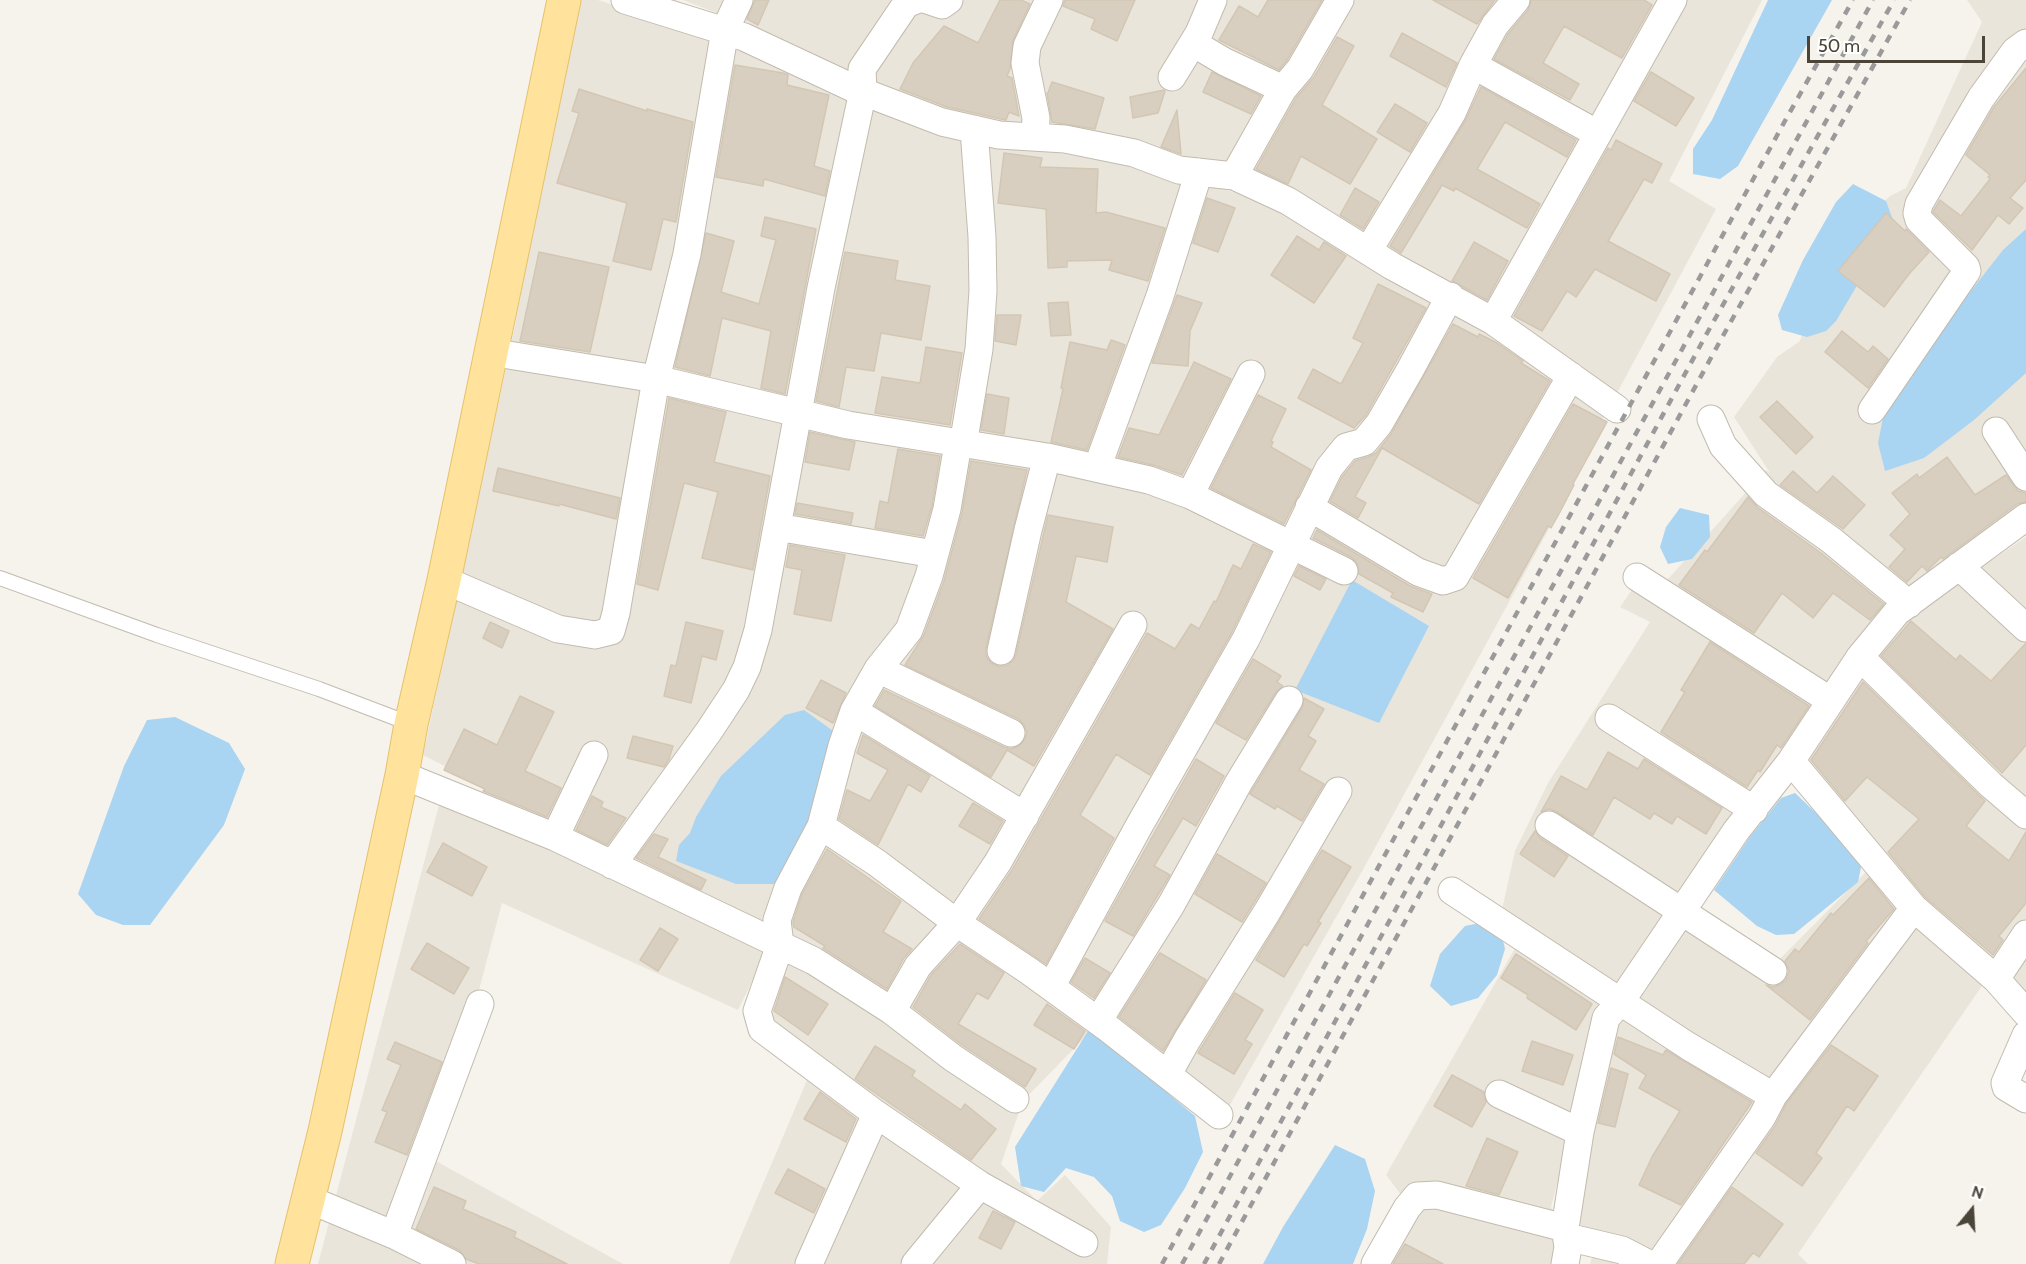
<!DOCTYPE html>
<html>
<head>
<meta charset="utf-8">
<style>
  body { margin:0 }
  #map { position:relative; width:2026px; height:1264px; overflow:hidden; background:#f6f3ec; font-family:Cabin,sans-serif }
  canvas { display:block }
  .north { position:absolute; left:1942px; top:1180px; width:60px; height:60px; -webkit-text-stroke:4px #fff; paint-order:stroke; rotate:18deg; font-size:16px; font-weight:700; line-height:24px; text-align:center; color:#4b4439 }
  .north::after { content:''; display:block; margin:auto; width:21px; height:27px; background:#4b4439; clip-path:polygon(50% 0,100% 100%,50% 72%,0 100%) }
  .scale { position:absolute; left:1807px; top:36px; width:178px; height:27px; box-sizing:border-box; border:3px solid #4b4439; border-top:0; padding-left:8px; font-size:18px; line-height:21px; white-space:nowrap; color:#4b4439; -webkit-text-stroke:4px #fff; paint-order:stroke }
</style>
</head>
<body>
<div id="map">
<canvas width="2026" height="1264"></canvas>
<div class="north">N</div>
<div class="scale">50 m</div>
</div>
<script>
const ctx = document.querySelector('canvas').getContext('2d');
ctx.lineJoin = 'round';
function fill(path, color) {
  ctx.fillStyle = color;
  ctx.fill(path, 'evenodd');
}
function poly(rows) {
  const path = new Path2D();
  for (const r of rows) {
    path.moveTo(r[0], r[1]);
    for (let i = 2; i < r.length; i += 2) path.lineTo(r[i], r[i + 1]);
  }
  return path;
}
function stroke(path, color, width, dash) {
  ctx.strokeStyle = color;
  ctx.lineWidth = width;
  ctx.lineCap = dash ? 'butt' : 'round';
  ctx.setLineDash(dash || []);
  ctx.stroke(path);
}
fill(poly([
  [574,0,598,0,713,37,1008,144,1178,174,1285,209,1501,333,1604,415,1551,525,1370,857,1230,1105,1097,1025,1017,1107,788,943,423,755,515,326],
  [683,0,1762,0,1669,181,1716,209,1617,393,1282,198,943,111,875,87,753,27],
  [1967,0,2026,0,2026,514,1960,577,2026,636,2026,995,1916,901,1786,761,1830,696,1659,589,1766,470,1770,473,1734,417,1777,357,1800,341,1828,255,1890,196,1906,188,1982,22],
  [2026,537,2026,629,1973,573],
  [1636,584,1823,701,1618,993,1501,914,1515,851,1548,783,1650,622,1620,607],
  [442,794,767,951,738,1010,502,903,434,1160,623,1264,318,1264],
  [1872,866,1988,977,1798,1254,1808,1264,1590,1264,1593,1254,1573,1210,1600,1052,1682,922,1771,968],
  [1518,943,1606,996,1551,1207,1575,1252,1569,1264,1367,1264,1402,1196,1386,1175],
  [786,954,1019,1112,1001,1164,1037,1201,1065,1175,1111,1227,1107,1264,729,1264,813,1066,747,1001]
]), '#eae5da');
fill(poly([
  [1768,0,1832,0,1738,166,1720,179,1693,174,1693,149,1712,120],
  [1853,184,1886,201,1894,223,1836,321,1826,331,1807,337,1782,330,1778,315,1803,260,1836,202],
  [2026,229,2026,373,1974,420,1924,458,1885,471,1878,443,1887,398,2003,250],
  [1680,508,1709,515,1710,537,1692,559,1668,564,1660,547,1666,527],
  [1352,580,1429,626,1379,723,1295,690],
  [804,710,836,733,820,790,787,884,736,884,676,861,679,845,690,833,696,817,721,776,785,715],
  [175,717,229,743,245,769,224,825,150,925,123,925,96,915,78,894,124,766,147,720],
  [1795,793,1834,830,1862,862,1858,882,1794,934,1776,935,1757,926,1714,890,1749,838,1781,798],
  [1480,923,1502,936,1505,949,1497,975,1478,998,1451,1006,1430,986,1440,954,1465,926],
  [1090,1028,1130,1057,1171,1096,1195,1116,1203,1152,1185,1188,1161,1225,1144,1232,1120,1221,1112,1196,1094,1177,1066,1168,1044,1192,1021,1186,1015,1147],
  [1335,1145,1365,1159,1375,1191,1367,1229,1353,1264,1263,1264,1283,1227]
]), '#a9d4f2');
const building = poly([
  [755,0,769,0,758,25,747,19,755,0],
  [1000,0,1021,0,1030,4,1013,40,1010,69,1007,76,1012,78,1019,116,1009,112,1006,120,1001,119,947,107,900,89,913,63,944,26,978,43,1000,0],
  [1065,0,1135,0,1117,41,1091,29,1095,19,1063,6,1065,0],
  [1268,0,1322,0,1287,60,1279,70,1219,40,1239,6,1258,17,1268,0],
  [1433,0,1495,0,1477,24,1433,0],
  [1531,0,1644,0,1652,5,1622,58,1564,26,1543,63,1579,84,1570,100,1494,59,1508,34,1528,10,1531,0],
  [1402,33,1457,63,1446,87,1390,56,1402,33],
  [1337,37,1354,46,1322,105,1377,139,1350,184,1301,156,1288,184,1256,169,1296,98,1314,77,1337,37],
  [735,65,783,73,788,75,787,85,829,95,814,166,830,171,825,196,764,179,763,186,716,177,735,65],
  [2026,68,2026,180,2010,198,2023,208,2009,224,1998,215,1972,250,1933,212,1934,210,1940,200,1961,216,1990,179,1988,177,1990,175,1966,155,1994,107,2026,68],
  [1212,72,1261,96,1251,114,1203,92,1212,72],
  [1651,72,1694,98,1676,126,1634,101,1651,72],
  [1052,82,1104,98,1095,129,1052,122,1047,93,1048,93,1052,82],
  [1481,87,1576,140,1567,157,1505,122,1477,169,1540,204,1527,228,1455,188,1454,191,1442,185,1401,253,1390,246,1465,121,1481,87],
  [579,89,647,111,647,109,693,122,676,222,663,219,651,270,613,261,627,203,557,183,579,113,572,111,579,89],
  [1164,90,1165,91,1158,113,1133,118,1130,97,1164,90],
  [1395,104,1427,123,1410,152,1377,132,1395,104],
  [1177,110,1181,154,1161,147,1177,110],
  [1616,140,1662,164,1652,183,1644,179,1608,241,1670,274,1656,301,1595,269,1576,297,1567,291,1542,331,1514,316,1608,148,1611,150,1616,140],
  [1004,153,1042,158,1040,167,1098,169,1096,213,1106,212,1165,228,1148,281,1109,270,1112,260,1067,261,1067,267,1048,268,1046,209,998,203,1004,153],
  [1355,188,1379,202,1363,229,1340,215,1355,188],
  [1207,198,1235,208,1218,252,1193,243,1207,198],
  [1886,213,1905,231,1906,229,1929,252,1909,274,1884,307,1838,271,1886,213],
  [765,217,816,229,785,394,761,388,771,331,722,318,710,376,675,367,706,233,734,241,721,292,759,304,776,240,761,236,765,217],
  [1297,236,1319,250,1324,242,1346,256,1314,303,1271,275,1297,236],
  [1474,242,1508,261,1487,300,1452,281,1474,242],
  [539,252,609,267,590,352,520,341,539,252],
  [845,252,898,261,895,280,930,286,921,340,881,333,874,371,846,367,839,407,816,401,845,252],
  [1378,284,1426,308,1366,415,1354,428,1298,398,1313,369,1341,384,1363,343,1353,338,1378,284],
  [1177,295,1202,303,1190,331,1188,366,1152,363,1177,295],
  [1068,302,1071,335,1051,336,1048,303,1068,302],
  [997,315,1021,315,1016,345,995,341,997,315],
  [1453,324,1478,337,1479,334,1497,343,1523,361,1521,363,1550,381,1479,504,1382,448,1355,497,1366,503,1358,518,1330,501,1342,477,1355,461,1368,457,1376,453,1391,434,1453,324],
  [1842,331,1868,352,1873,346,1888,359,1868,388,1825,352,1842,331],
  [1111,340,1125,345,1087,450,1051,442,1063,389,1061,388,1070,342,1107,350,1111,340],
  [926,347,962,353,950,425,875,413,882,377,920,383,926,347],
  [1194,362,1231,379,1182,475,1153,465,1118,457,1129,428,1159,435,1194,362],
  [987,394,1009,398,1004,434,981,430,987,394],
  [1258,395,1286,409,1271,441,1273,442,1271,447,1311,470,1284,524,1211,488,1258,395],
  [669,398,726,412,714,462,770,476,753,570,702,558,718,492,684,483,658,590,637,584,669,398],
  [1777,401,1813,437,1796,454,1760,417,1777,401],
  [1573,404,1607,422,1573,484,1574,485,1560,512,1551,528,1548,526,1508,598,1473,578,1573,404],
  [810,432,855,442,849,470,805,462,810,432],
  [898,449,940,456,932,506,923,536,875,528,880,501,888,503,898,449],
  [1947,457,1975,495,2006,475,2018,491,2026,493,2026,502,2017,504,1943,559,1941,557,1927,571,1922,566,1907,582,1889,567,1905,549,1890,535,1910,514,1892,493,1917,474,1919,478,1947,457],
  [971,461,1027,470,986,648,986,656,991,663,997,666,1006,666,1013,661,1016,654,1048,515,1113,527,1107,562,1076,556,1066,602,1113,629,1034,766,1007,750,991,777,875,706,884,690,1004,747,1012,749,1019,746,1025,739,1027,732,1024,725,1018,719,905,665,924,635,944,581,962,513,971,461],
  [498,468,620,498,616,519,559,504,559,506,493,491,498,468],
  [1793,471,1817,493,1833,476,1865,505,1843,529,1780,485,1793,471],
  [1748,497,1757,507,1821,553,1884,604,1870,620,1833,593,1813,618,1782,593,1754,633,1679,585,1705,550,1707,552,1748,497],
  [797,503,853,513,851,524,795,514,797,503],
  [1317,530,1410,586,1432,594,1423,612,1391,597,1393,593,1359,574,1357,563,1351,557,1313,538,1317,530],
  [1253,544,1271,552,1232,632,1150,775,1116,754,1080,815,1114,838,1046,964,979,919,1012,870,1147,633,1175,649,1191,624,1199,629,1214,601,1216,602,1233,565,1241,569,1253,544],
  [790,545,845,555,831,621,794,614,802,570,786,567,790,545],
  [1299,566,1326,579,1320,590,1294,576,1299,566],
  [1911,621,1956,660,1960,655,1991,681,2026,643,2026,745,2002,773,1881,656,1911,621],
  [490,622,509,631,502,648,483,638,490,622],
  [686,622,723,631,716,660,702,656,691,703,664,696,671,665,676,666,686,622],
  [1710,642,1809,706,1781,748,1777,745,1760,772,1758,770,1747,787,1661,732,1685,692,1681,690,1710,642],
  [1253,659,1281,676,1277,682,1283,686,1276,692,1246,740,1216,723,1253,659],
  [821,680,846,693,833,723,806,708,821,680],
  [1863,682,1985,801,1966,826,2009,861,2026,832,2026,903,1999,936,2003,940,1993,955,1925,897,1888,852,1919,819,1867,777,1845,801,1811,760,1863,682],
  [520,696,554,712,525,771,561,788,547,817,483,791,485,789,444,770,464,729,497,745,520,696],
  [1304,698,1324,709,1308,736,1316,741,1299,770,1324,784,1302,821,1277,806,1275,809,1250,794,1302,708,1304,698],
  [863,735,930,776,921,792,908,784,878,845,839,819,847,790,870,801,888,770,857,753,863,735],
  [633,736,673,746,669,759,664,767,627,758,633,736],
  [1608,752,1638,769,1644,759,1722,808,1706,834,1677,816,1672,824,1654,813,1650,819,1614,797,1593,835,1557,812,1549,809,1541,812,1561,776,1587,790,1608,752],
  [1196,759,1224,776,1196,826,1183,818,1154,866,1170,875,1133,936,1105,921,1196,759],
  [592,796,603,802,601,807,626,818,607,845,576,830,592,796],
  [973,803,1003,821,990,844,959,826,973,803],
  [1535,831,1540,838,1568,856,1554,877,1520,854,1535,831],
  [654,834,668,839,658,857,706,880,701,890,636,858,654,834],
  [443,843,487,867,472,896,427,872,443,843],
  [827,849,901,901,883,932,912,949,904,958,887,989,823,948,825,946,794,927,793,922,802,894,827,849],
  [1322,850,1351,867,1318,922,1321,923,1307,946,1304,944,1284,977,1256,960,1322,850],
  [1217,854,1266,883,1242,922,1195,894,1217,854],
  [1869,878,1894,909,1866,941,1868,943,1810,1020,1766,985,1773,987,1780,985,1786,980,1789,971,1785,961,1795,949,1799,952,1831,913,1833,915,1869,878],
  [660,928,678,939,658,971,640,960,660,928],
  [427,943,469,968,454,994,411,969,427,943],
  [960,944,1004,973,988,999,977,993,958,1024,1036,1069,1025,1087,962,1045,913,1007,931,975,960,944],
  [1160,953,1206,980,1163,1051,1119,1017,1160,953],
  [1516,954,1592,1004,1576,1030,1527,998,1528,995,1501,978,1516,954],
  [1085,958,1110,973,1094,998,1071,982,1085,958],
  [785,977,828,1004,808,1035,774,1011,785,977],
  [1235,993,1263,1010,1245,1040,1252,1044,1234,1074,1198,1053,1235,993],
  [1047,1004,1085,1031,1074,1049,1034,1025,1047,1004],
  [1618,1037,1663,1055,1666,1050,1752,1102,1681,1205,1639,1185,1652,1157,1680,1111,1639,1088,1646,1075,1614,1054,1618,1037],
  [1532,1041,1573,1055,1563,1085,1522,1071,1532,1041],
  [395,1042,442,1062,407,1155,375,1142,387,1112,382,1110,401,1065,387,1059,395,1042],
  [1831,1045,1878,1076,1854,1111,1847,1106,1816,1153,1822,1158,1802,1186,1756,1153,1775,1126,1786,1104,1831,1045],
  [875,1046,915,1071,912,1076,961,1110,965,1104,996,1129,971,1160,855,1079,875,1046],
  [1611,1068,1628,1074,1615,1127,1598,1123,1611,1068],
  [1452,1075,1484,1092,1486,1102,1472,1127,1434,1106,1452,1075],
  [820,1092,856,1119,846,1142,804,1119,820,1092],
  [1487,1138,1518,1152,1499,1195,1466,1186,1487,1138],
  [788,1169,825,1189,814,1213,775,1193,788,1169],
  [434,1187,466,1201,463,1209,516,1232,514,1237,567,1264,479,1264,466,1259,459,1250,416,1229,434,1187],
  [1732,1187,1783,1224,1759,1257,1753,1253,1744,1264,1678,1264,1732,1187],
  [993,1211,1015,1222,1001,1249,979,1238,993,1211],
  [1405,1244,1443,1264,1393,1264,1405,1244]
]);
fill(building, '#d8cfc1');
stroke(building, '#d3c7b4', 1.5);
const lane = poly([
  [0,578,157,635,319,689,411,724]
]);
const street = poly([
  [625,0,744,37,853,88,942,122,999,135,1065,139,1134,153,1179,170,1234,176,1288,201,1392,266,1493,321,1617,409],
  [927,0,942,5,949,0],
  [1193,43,1225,62,1283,89],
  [1473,65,1598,134],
  [1172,77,1199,33,1213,0],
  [974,129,982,237,983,291,979,349,964,439,958,444,947,509,929,576,909,630,878,669,854,711,842,746,821,826,788,888,777,920,780,945,757,1011,762,1029,876,1114,980,1185,1084,1243],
  [1035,137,1036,118,1025,63,1027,46,1049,0],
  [1234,176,1283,89,1300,69,1340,0],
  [1368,251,1452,113,1473,65,1495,25,1516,0],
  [1493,321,1673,0],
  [490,352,656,379,848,425,1047,457,1149,480,1190,495,1344,571],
  [1872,410,1967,271,1966,267,1919,220,1917,213,1919,204,1981,98,2015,51,2026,43],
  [1711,419,1723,446,1766,494,1831,540,1909,604],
  [1996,431,2026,477],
  [1097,468,1160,296,1199,172],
  [1190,495,1251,374],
  [1309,507,1418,572,1443,581,1455,577,1571,376],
  [777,527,934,554],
  [1959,566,2026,628],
  [1637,577,1831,701],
  [444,580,558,629,595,635,611,631,616,613,656,379,687,254,725,30,739,0],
  [1001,651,1028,530,1047,457],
  [1860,657,1991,785,2026,815],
  [878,669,1011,733],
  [854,711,1025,816],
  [1609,718,1754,810],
  [1791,761,1914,908,1996,979,2026,1013],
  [402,775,555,837,814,961,892,1011,953,1058,1015,1099],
  [1549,825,1773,971],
  [821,826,877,863,957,923,1029,971,1109,1029,1219,1115],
  [555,837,594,755],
  [612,865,709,731,736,690,747,667,758,630,821,288,863,91,862,69,906,4,916,0],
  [1452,891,1688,1046,1773,1096],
  [1996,979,2026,934],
  [1051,987,1139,826,1246,639,1329,468,1346,447,1364,442,1379,424,1410,370,1450,296],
  [892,1011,918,966,957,923,998,862,1133,625],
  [1098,1021,1171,905,1239,782,1289,700],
  [2026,1035,2005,1083,2006,1087,2026,1099],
  [1168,1074,1187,1040,1267,912,1338,791],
  [1499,1094,1580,1132],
  [308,1199,394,1235,452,1264],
  [394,1235,480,1004],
  [1567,1237,1622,1250,1649,1264],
  [809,1264,876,1114],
  [915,1264,980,1185],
  [1375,1264,1407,1208,1417,1196,1437,1195,1565,1228],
  [1565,1264,1568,1247,1565,1228,1580,1132,1606,1018,1621,1001,1736,831,1791,761,1860,657,1897,612,2026,517],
  [1659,1264,1762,1117,1773,1096,1914,908]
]);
const primary = poly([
  [292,1264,325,1131,402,775,411,724,444,580,564,0]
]);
stroke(lane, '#c2bbae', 16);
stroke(street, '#c2bbae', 29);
stroke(primary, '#e6c16a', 35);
stroke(lane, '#fff', 14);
stroke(street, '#fff', 27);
stroke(primary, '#ffe39c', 33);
stroke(poly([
  [1162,1264,1786,119,1853,0],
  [1182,1264,1873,0],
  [1204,1264,1706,335,1894,0],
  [1219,1264,1719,343,1910,0]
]), '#9a9a9a', 4.5, [8, 8]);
</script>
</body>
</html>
